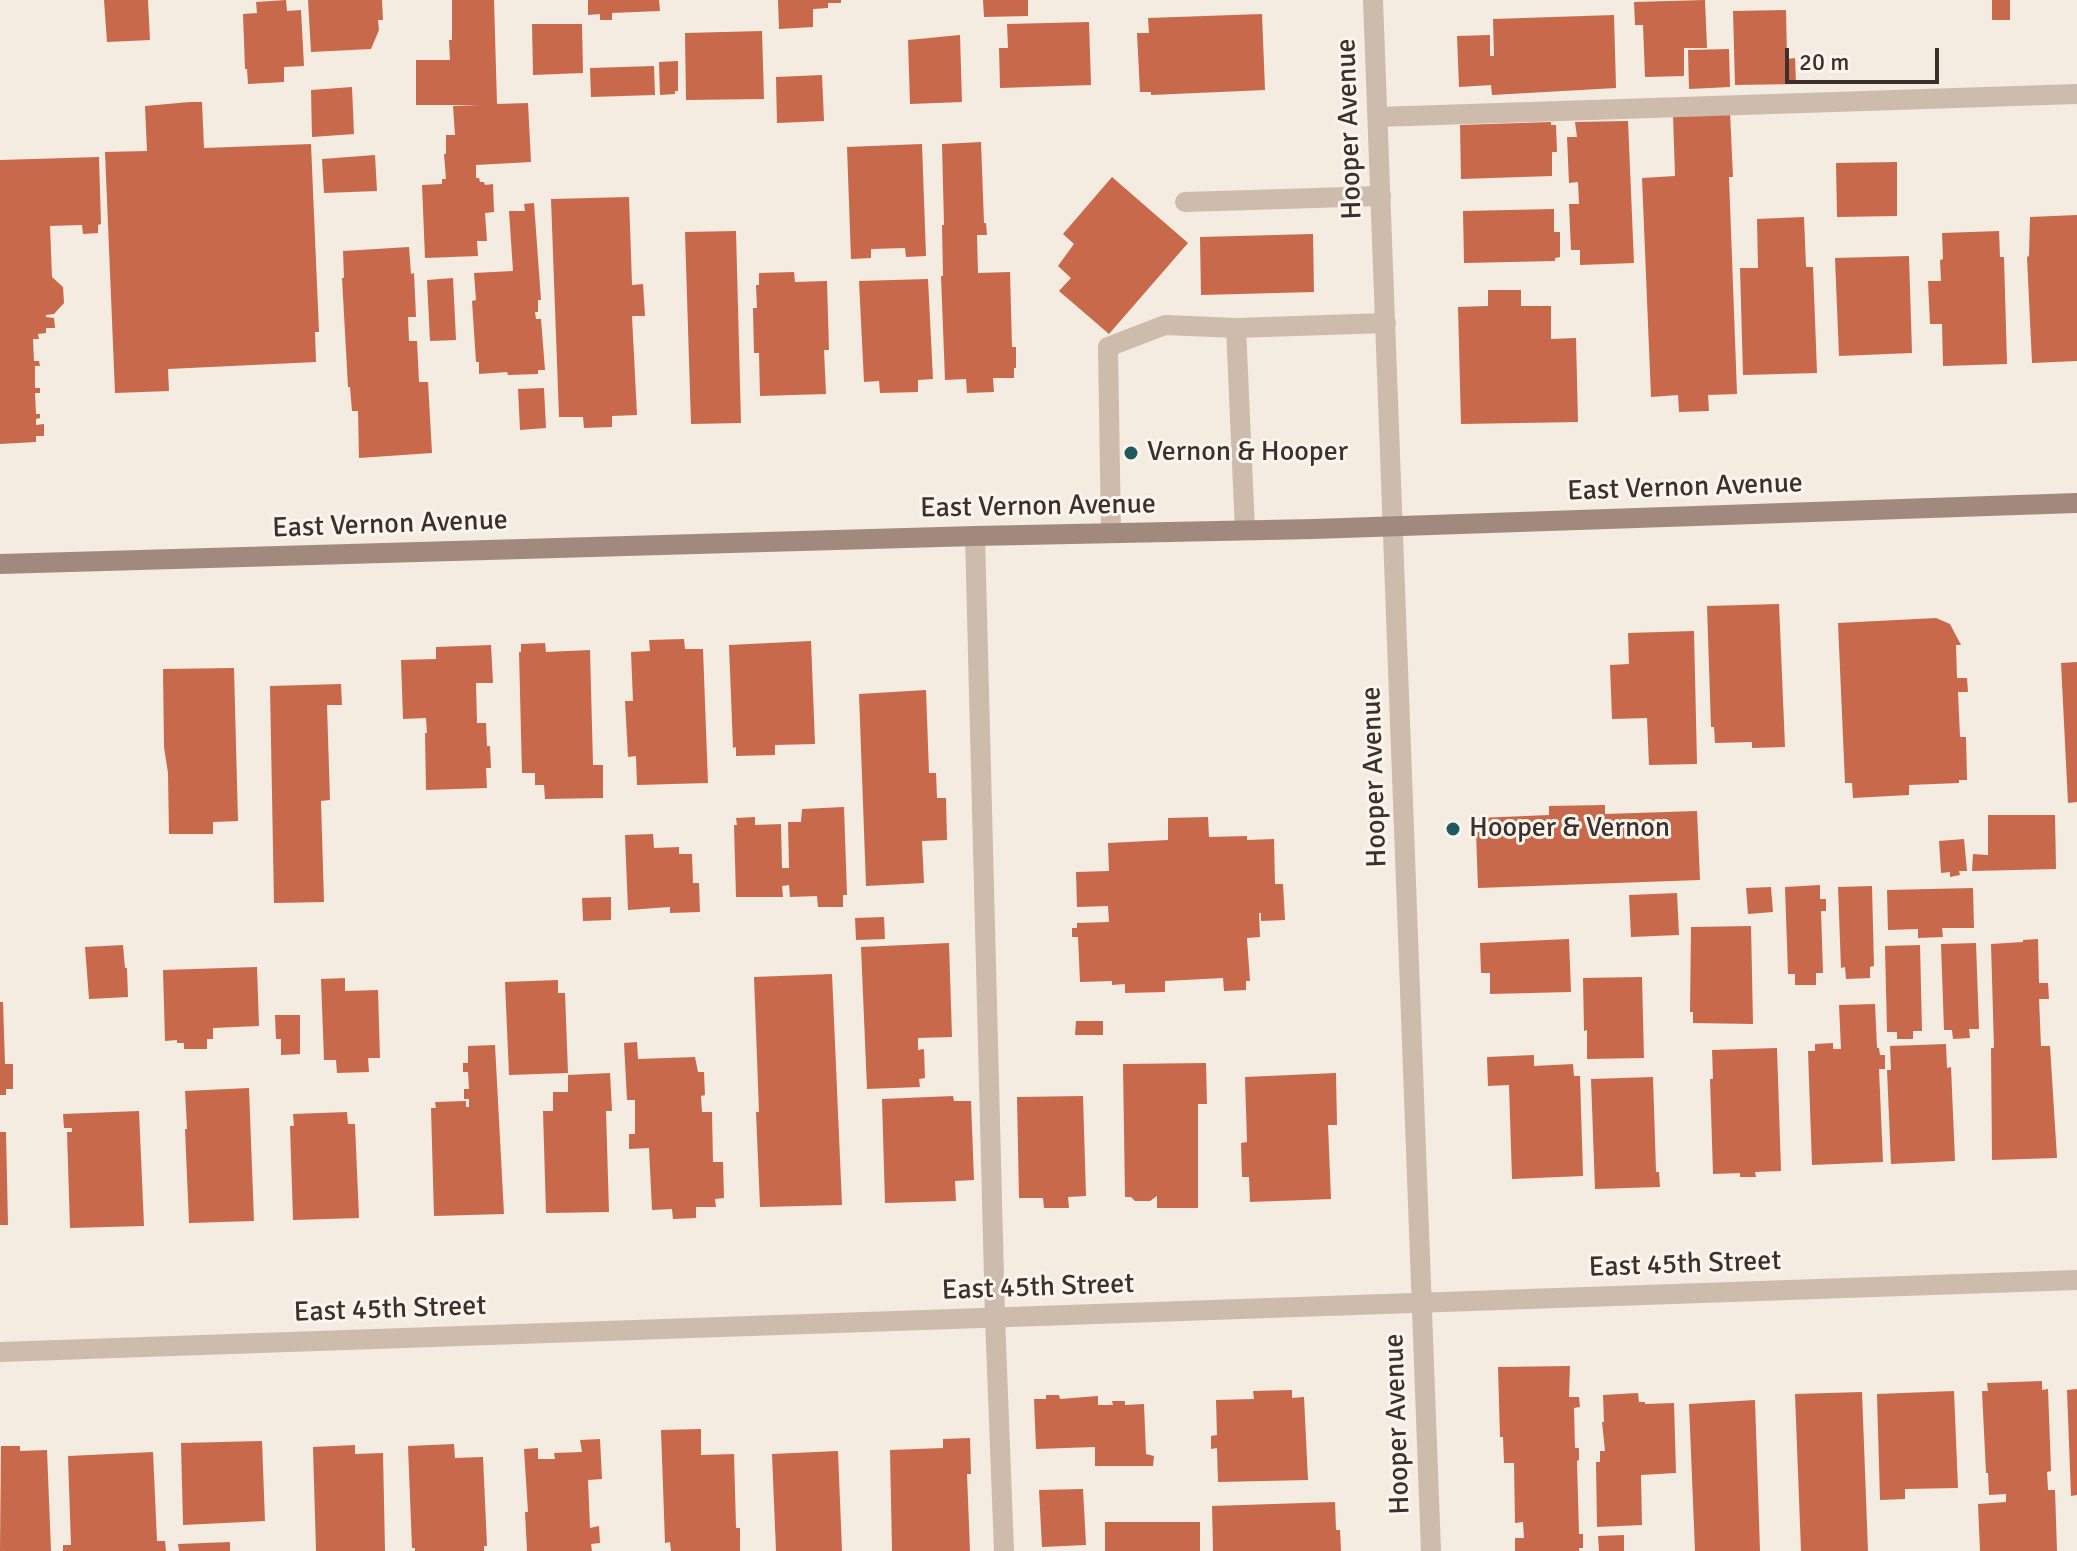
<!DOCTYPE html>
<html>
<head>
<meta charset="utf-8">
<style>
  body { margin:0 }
  #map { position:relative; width:2077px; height:1551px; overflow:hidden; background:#f4ebe1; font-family:Signika,sans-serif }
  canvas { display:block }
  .scale { position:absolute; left:1785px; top:48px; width:154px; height:36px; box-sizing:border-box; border:4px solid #3b302b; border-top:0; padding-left:10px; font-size:24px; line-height:28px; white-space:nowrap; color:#3b302b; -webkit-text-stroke:6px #fbf5ee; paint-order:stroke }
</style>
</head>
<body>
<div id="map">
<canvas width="2077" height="1551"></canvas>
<div class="scale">20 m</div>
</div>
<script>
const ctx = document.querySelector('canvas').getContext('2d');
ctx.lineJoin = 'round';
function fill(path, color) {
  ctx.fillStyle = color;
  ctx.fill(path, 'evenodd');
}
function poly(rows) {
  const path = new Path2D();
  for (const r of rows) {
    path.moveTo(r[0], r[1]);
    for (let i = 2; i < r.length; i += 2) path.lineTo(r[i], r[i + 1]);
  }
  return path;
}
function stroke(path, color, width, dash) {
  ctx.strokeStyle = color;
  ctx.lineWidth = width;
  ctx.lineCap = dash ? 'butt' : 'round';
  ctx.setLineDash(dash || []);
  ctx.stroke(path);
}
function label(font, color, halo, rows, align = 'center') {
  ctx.font = font + ' Signika,sans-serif';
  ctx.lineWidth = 6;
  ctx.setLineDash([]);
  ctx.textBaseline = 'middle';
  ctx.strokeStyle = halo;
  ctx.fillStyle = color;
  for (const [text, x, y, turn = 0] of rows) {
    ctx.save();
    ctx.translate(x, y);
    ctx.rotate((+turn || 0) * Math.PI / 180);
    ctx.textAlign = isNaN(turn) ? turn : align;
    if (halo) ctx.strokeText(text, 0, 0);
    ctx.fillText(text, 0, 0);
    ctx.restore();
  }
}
fill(poly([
  [104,0,148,0,150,40,107,42],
  [286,0,287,11,301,10,304,66,284,67,284,82,248,84,247,69,245,69,243,14,257,13,256,2],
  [308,0,382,0,383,20,378,20,379,30,371,49,311,52],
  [452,0,494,0,497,104,528,103,531,162,476,165,476,178,479,178,480,182,484,182,485,185,493,184,494,212,485,213,487,241,477,241,478,256,425,258,422,185,442,184,442,179,446,179,444,154,446,154,446,135,455,135,453,106,480,105,416,105,416,60,450,60,449,40,452,40],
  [588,0,659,0,660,11,612,13,612,20,600,20,600,14,588,15],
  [778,0,841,0,841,3,828,3,828,8,813,9,813,27,779,29],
  [983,0,1028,0,1028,16,984,17],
  [1705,0,1707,48,1684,48,1684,76,1645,77,1643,25,1635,25,1634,2],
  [1992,0,2010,0,2010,20,1992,20],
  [1786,10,1787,59,1795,58,1796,84,1735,85,1733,11],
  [1262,14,1265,90,1151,95,1151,92,1140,92,1137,33,1149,33,1148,18],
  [1614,15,1616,88,1492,95,1491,85,1459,87,1457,36,1490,35,1490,56,1494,56,1493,19],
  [1089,22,1091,85,1000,88,999,48,1008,48,1007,24],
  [532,24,582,24,583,73,533,75],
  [762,31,764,99,686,100,685,33],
  [960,35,962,102,910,104,908,40],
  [1729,49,1730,87,1689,89,1688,50],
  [678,61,678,91,675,91,675,94,660,95,659,62],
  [654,66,655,95,591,97,590,68],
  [822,75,824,121,777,123,776,77],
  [352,87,354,134,312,137,311,90],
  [190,102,202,102,204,148,311,144,319,332,315,332,316,362,168,369,169,391,115,393,105,152,147,151,145,106],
  [1730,112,1733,177,1729,177,1737,394,1708,395,1709,411,1679,412,1678,395,1651,397,1642,178,1675,176,1673,114],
  [1628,121,1634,263,1580,265,1580,250,1571,250,1569,204,1579,204,1578,182,1569,183,1567,137,1577,137,1575,122],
  [1551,122,1551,125,1556,125,1557,152,1552,152,1552,176,1461,179,1460,125],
  [981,142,984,223,986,223,987,235,977,235,978,273,1010,272,1012,347,1016,347,1016,368,1014,368,1014,378,993,378,994,392,967,393,966,379,945,380,941,276,943,276,942,225,944,225,942,144],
  [922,144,926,256,906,257,905,248,871,249,871,258,851,259,847,147],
  [375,155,377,191,324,193,322,159],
  [99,157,101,224,98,225,98,233,83,234,82,225,50,226,52,277,63,287,64,303,54,314,46,315,46,317,54,318,55,328,46,328,46,333,38,334,39,339,33,339,34,361,39,361,40,366,35,366,35,388,40,388,40,393,35,393,36,414,40,414,40,418,36,419,36,425,44,424,44,436,36,436,36,442,0,444,0,160],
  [1897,162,1897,216,1837,217,1836,163],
  [1112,177,1188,243,1109,334,1059,291,1071,278,1058,266,1074,244,1063,234],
  [629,197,632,285,643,284,645,316,632,316,637,415,612,416,612,427,584,428,583,417,559,417,551,199],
  [534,203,541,300,538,300,538,312,535,312,536,319,541,319,545,370,538,370,538,374,508,375,507,372,479,374,479,362,476,362,472,301,476,300,474,273,513,271,509,211,525,211,524,204],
  [1554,209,1554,232,1560,232,1560,257,1555,258,1555,261,1464,263,1463,211],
  [2077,215,2077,361,2032,363,2027,257,2029,256,2030,217],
  [1804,217,1806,267,1813,267,1817,373,1743,375,1740,268,1758,268,1757,219],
  [736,231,741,423,691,424,685,232],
  [1999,231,2000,257,2004,257,2007,364,1943,366,1942,324,1930,324,1928,281,1941,281,1940,260,1943,259,1942,233],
  [1313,234,1314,292,1201,295,1200,237],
  [409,247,411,274,414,273,416,317,408,317,409,341,417,341,419,382,428,382,432,453,359,458,358,411,352,411,350,387,348,387,342,278,344,278,343,251],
  [1909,256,1912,353,1839,356,1835,258],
  [794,272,795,282,827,281,829,350,824,350,826,394,760,396,759,353,754,353,753,308,757,308,756,285,759,285,759,273],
  [453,278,456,340,430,341,427,280],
  [928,279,933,379,918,380,918,392,880,393,879,381,864,382,859,281],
  [1488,290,1521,290,1521,306,1551,306,1551,339,1576,338,1578,422,1461,424,1458,307,1488,306],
  [544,388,546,428,520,430,518,389],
  [1779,604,1785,747,1752,748,1752,742,1715,743,1714,727,1711,727,1707,606],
  [1936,618,1950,624,1961,645,1956,645,1957,678,1967,678,1968,692,1958,692,1960,737,1966,737,1967,780,1959,780,1959,783,1909,785,1909,795,1853,798,1852,783,1845,783,1838,623],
  [1694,631,1697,764,1649,765,1647,718,1612,719,1610,665,1629,664,1628,633],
  [684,639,685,649,703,649,708,783,637,785,636,756,628,757,625,701,633,701,631,652,650,651,649,640],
  [811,641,815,744,775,745,775,755,736,756,736,747,733,748,729,645],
  [545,643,546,652,590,650,593,765,603,765,603,798,545,799,544,785,535,785,535,773,522,773,519,652,521,652,521,644],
  [491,645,493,683,476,683,477,723,486,723,487,746,490,746,491,768,486,768,487,788,426,790,425,733,427,733,426,718,403,719,401,660,436,659,436,647],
  [2077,662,2077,802,2068,803,2061,663],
  [234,668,238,821,213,822,213,834,169,834,168,773,164,747,163,669],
  [341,684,342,705,327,705,330,800,321,801,324,902,274,903,270,686],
  [926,690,929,773,936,773,937,798,946,798,947,840,922,841,924,883,866,886,859,694],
  [1605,805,1605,814,1697,811,1700,880,1478,888,1476,832,1480,832,1479,818,1549,815,1549,806],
  [844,807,847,895,843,895,843,907,818,907,817,896,790,897,789,885,782,886,783,897,736,897,734,825,737,825,736,818,755,817,755,825,781,824,782,868,789,868,788,822,801,822,802,809],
  [1988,815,2055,815,2056,869,1972,871,1973,854,1988,855],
  [1208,817,1209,837,1247,836,1247,840,1274,839,1275,884,1283,884,1285,920,1261,921,1261,913,1259,913,1260,937,1247,938,1250,981,1246,981,1246,990,1224,991,1223,978,1165,981,1165,992,1125,993,1125,984,1112,985,1112,981,1080,982,1078,937,1072,937,1072,928,1077,928,1077,923,1109,922,1108,906,1077,907,1076,872,1109,871,1108,843,1168,840,1168,818],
  [653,834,654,848,679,847,679,854,692,854,693,883,699,883,700,912,670,913,670,907,628,910,625,835],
  [1964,839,1967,871,1959,871,1960,875,1950,877,1950,872,1941,873,1939,841],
  [1820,885,1820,899,1826,899,1826,911,1821,911,1823,973,1816,973,1816,985,1795,985,1795,974,1788,974,1785,887],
  [1872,886,1874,966,1870,967,1870,978,1846,979,1845,967,1841,968,1838,887],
  [1771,887,1773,912,1748,914,1746,888],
  [1973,888,1974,928,1942,928,1943,937,1918,938,1918,929,1888,930,1887,890],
  [1677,893,1679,935,1631,937,1629,895],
  [611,897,611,920,583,921,582,898],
  [884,917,885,939,856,940,855,918],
  [1751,926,1753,1024,1693,1023,1693,1012,1690,1012,1691,927],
  [1569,939,1571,992,1490,994,1490,973,1481,973,1480,943],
  [2038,939,2039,983,2048,983,2049,999,2039,999,2041,1046,2050,1046,2057,1158,1992,1160,1991,1048,1994,1048,1991,944,2023,942,2023,940],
  [949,943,952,1037,918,1038,918,1050,924,1049,925,1078,919,1079,920,1087,867,1089,861,947],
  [1976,943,1979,1029,1969,1029,1970,1038,1953,1039,1952,1030,1944,1030,1941,944],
  [123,945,125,968,127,968,128,997,89,999,85,947],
  [1920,945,1922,1031,1913,1031,1913,1039,1897,1039,1897,1032,1887,1032,1885,946],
  [257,967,259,1026,213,1028,213,1039,207,1039,207,1049,184,1049,184,1043,177,1043,177,1040,165,1041,163,970],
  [832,974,842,1205,760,1207,756,1112,759,1112,754,977],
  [1642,977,1644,1058,1587,1059,1587,1030,1584,1031,1583,978],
  [345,978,345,991,378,990,380,1058,368,1058,369,1072,337,1073,336,1060,324,1060,321,979],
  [558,980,558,993,565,993,568,1073,509,1075,505,982],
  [0,1002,3,1002,5,1064,13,1064,13,1089,6,1089,6,1095,0,1095],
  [1875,1004,1877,1048,1879,1048,1880,1055,1885,1055,1885,1069,1879,1069,1883,1162,1812,1165,1808,1051,1815,1051,1815,1044,1833,1043,1833,1049,1841,1049,1839,1005],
  [275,1015,300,1015,300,1054,281,1055,281,1039,276,1039],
  [1076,1021,1103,1021,1103,1035,1075,1035],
  [637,1042,638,1059,695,1057,698,1072,704,1072,705,1095,701,1096,702,1112,712,1112,713,1162,723,1162,724,1198,715,1199,716,1207,696,1207,696,1218,673,1219,672,1209,652,1210,649,1148,629,1149,629,1134,635,1134,635,1100,627,1100,624,1043],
  [1946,1044,1947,1068,1951,1067,1955,1161,1891,1164,1887,1070,1891,1070,1890,1046],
  [495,1045,504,1214,434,1216,431,1108,436,1108,435,1102,466,1101,466,1107,469,1107,469,1099,464,1099,464,1089,469,1089,468,1072,463,1072,463,1063,468,1063,468,1046],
  [1777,1048,1781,1171,1755,1172,1756,1177,1740,1177,1740,1173,1713,1174,1710,1079,1713,1079,1712,1050],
  [1534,1055,1534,1066,1573,1064,1574,1076,1580,1076,1583,1176,1512,1179,1509,1085,1488,1086,1487,1057],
  [1206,1063,1207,1104,1198,1104,1198,1208,1157,1208,1157,1196,1150,1201,1135,1201,1131,1197,1125,1197,1123,1064],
  [610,1073,612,1111,606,1111,609,1212,546,1213,543,1111,553,1111,553,1092,568,1092,568,1075],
  [1336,1073,1337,1125,1328,1125,1331,1199,1250,1202,1249,1177,1242,1177,1241,1143,1247,1142,1245,1077],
  [1653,1077,1656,1172,1659,1172,1660,1187,1595,1189,1591,1079],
  [249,1088,254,1221,189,1223,185,1129,187,1129,185,1091],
  [953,1096,954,1101,971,1101,974,1180,955,1181,956,1201,885,1203,882,1099],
  [1083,1096,1086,1196,1068,1197,1069,1208,1044,1208,1043,1198,1019,1198,1017,1097],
  [139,1111,144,1226,70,1228,67,1132,72,1132,72,1128,64,1128,63,1114],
  [347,1112,348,1124,355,1124,359,1218,293,1220,290,1126,294,1126,293,1114],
  [0,1132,6,1132,8,1225,0,1225],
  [1570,1366,1569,1397,1579,1397,1580,1407,1574,1408,1575,1448,1579,1448,1579,1460,1577,1461,1579,1534,1583,1534,1583,1548,1579,1548,1579,1551,1515,1551,1515,1538,1524,1538,1523,1522,1515,1523,1514,1463,1504,1463,1503,1437,1500,1437,1498,1367],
  [2042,1381,2042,1390,2048,1389,2051,1471,2047,1472,2048,1490,2055,1490,2057,1551,1980,1551,1978,1504,2006,1502,2006,1494,1989,1495,1988,1473,1986,1473,1982,1391,1988,1391,1987,1383],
  [2077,1389,2077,1495,2071,1496,2067,1390],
  [1292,1390,1292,1398,1304,1397,1308,1480,1218,1482,1217,1448,1211,1449,1211,1436,1217,1435,1216,1400,1254,1399,1253,1391],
  [1954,1391,1958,1488,1905,1489,1905,1499,1880,1500,1877,1394],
  [1862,1392,1868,1551,1801,1551,1795,1394],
  [1638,1393,1639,1402,1645,1402,1645,1404,1674,1403,1676,1473,1641,1475,1642,1525,1597,1527,1596,1462,1600,1462,1600,1451,1605,1451,1602,1422,1604,1422,1603,1395],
  [1046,1395,1059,1395,1060,1399,1098,1396,1098,1405,1113,1405,1112,1401,1125,1401,1125,1405,1144,1404,1146,1454,1154,1456,1153,1466,1095,1466,1095,1447,1036,1449,1034,1399,1046,1399],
  [1755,1400,1760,1551,1695,1551,1689,1404],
  [701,1429,701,1455,734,1454,736,1528,740,1528,740,1551,671,1551,670,1542,665,1543,661,1430],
  [970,1438,971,1474,967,1474,970,1551,892,1551,890,1450,943,1448,943,1439],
  [600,1439,602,1479,588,1480,590,1528,599,1526,600,1543,591,1544,592,1551,527,1551,525,1512,528,1512,524,1449,538,1448,538,1459,555,1459,554,1453,582,1452,580,1440],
  [262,1441,265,1521,183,1525,181,1443],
  [454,1444,455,1458,483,1457,487,1546,484,1546,484,1551,415,1551,415,1548,412,1548,408,1446],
  [355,1445,355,1454,383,1453,385,1551,316,1551,313,1447],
  [1,1446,20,1446,20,1451,47,1450,51,1551,0,1551],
  [838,1451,842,1551,776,1551,772,1454],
  [153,1452,157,1541,165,1541,166,1551,63,1551,63,1545,71,1545,68,1456],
  [1083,1489,1086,1545,1042,1547,1039,1490],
  [1335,1502,1336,1530,1340,1530,1341,1551,1213,1551,1212,1506],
  [1105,1522,1200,1522,1200,1551,1105,1551],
  [1624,1535,1624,1551,1599,1551,1598,1536],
  [230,1542,230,1551,179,1551,178,1544]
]), '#c8694b');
stroke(poly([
  [1378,117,2077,94],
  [1185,202,1381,196],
  [1245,530,1236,328,1386,323],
  [1111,533,1108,347,1165,325,1236,328],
  [975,536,995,1317,1004,1551]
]), '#cdbbac', 20);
stroke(poly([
  [0,1352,2077,1280]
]), '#cdbbac', 20);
stroke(poly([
  [1373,0,1431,1551]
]), '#cdbbac', 20);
stroke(poly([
  [0,564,975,536,1314,529,2077,503]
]), '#a18a7d', 20);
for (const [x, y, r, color] of [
  [1131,453,8,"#1f5a5e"],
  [1453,829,8,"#1f5a5e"]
]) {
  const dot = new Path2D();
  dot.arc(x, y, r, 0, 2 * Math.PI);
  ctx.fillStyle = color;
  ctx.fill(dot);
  stroke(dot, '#fbf5ee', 3);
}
label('28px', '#3b302b', '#fbf5ee', [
  ["Hooper Avenue",1350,129,-92],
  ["East Vernon Avenue",1685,488,-2],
  ["East Vernon Avenue",1038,507,-1],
  ["East Vernon Avenue",390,525,-2],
  ["Hooper Avenue",1375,777,-92],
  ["East 45th Street",1685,1265,-2],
  ["East 45th Street",1038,1288,-2],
  ["East 45th Street",390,1310,-2],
  ["Hooper Avenue",1398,1424,-92]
]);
label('28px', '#3b302b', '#fbf5ee', [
  ["Vernon & Hooper",1147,453],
  ["Hooper & Vernon",1469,829]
], 'left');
</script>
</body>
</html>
